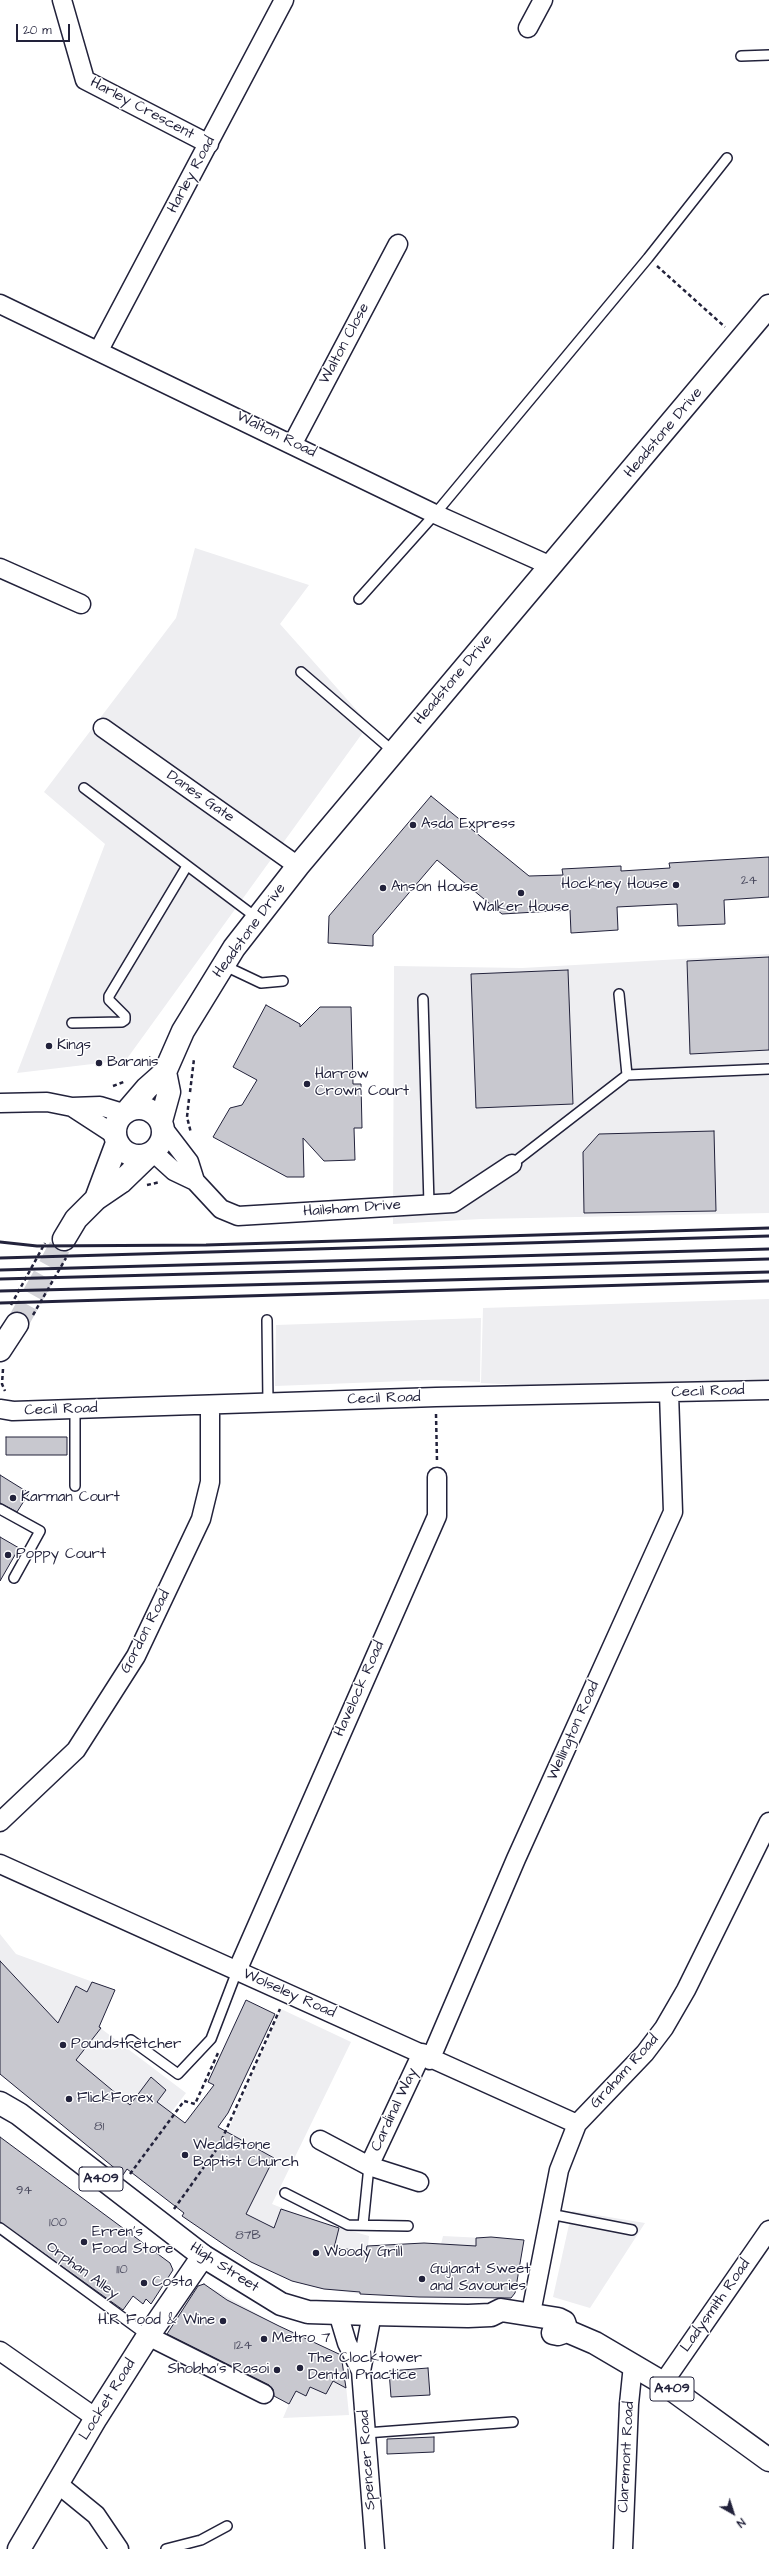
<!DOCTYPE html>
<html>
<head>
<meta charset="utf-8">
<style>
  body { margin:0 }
  #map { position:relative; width:769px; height:2549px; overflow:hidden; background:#fff; font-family:"Architects Daughter",sans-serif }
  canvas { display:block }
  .north { position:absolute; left:713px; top:2493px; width:40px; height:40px; -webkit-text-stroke:3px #fff; paint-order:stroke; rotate:141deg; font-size:11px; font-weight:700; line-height:16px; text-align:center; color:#22223b }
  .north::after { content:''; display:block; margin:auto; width:14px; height:18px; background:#22223b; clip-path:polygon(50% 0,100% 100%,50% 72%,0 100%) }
  .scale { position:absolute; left:16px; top:24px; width:54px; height:18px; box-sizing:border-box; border:2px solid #22223b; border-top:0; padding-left:5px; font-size:12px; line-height:14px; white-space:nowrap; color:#22223b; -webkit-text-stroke:3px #fff; paint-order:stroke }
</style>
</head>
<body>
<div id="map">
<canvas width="769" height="2549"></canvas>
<div class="north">N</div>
<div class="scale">20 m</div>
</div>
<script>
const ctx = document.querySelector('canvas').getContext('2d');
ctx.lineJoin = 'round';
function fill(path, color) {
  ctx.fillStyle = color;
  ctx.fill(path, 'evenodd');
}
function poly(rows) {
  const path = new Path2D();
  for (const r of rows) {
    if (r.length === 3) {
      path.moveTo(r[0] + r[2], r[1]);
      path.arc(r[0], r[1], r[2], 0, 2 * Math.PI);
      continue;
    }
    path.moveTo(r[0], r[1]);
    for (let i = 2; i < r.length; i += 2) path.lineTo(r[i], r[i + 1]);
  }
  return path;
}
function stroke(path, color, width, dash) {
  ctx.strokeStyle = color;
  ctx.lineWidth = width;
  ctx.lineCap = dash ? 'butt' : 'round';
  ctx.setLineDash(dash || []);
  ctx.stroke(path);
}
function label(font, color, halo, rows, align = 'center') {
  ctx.font = font + ' "Architects Daughter",sans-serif';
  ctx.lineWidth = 3;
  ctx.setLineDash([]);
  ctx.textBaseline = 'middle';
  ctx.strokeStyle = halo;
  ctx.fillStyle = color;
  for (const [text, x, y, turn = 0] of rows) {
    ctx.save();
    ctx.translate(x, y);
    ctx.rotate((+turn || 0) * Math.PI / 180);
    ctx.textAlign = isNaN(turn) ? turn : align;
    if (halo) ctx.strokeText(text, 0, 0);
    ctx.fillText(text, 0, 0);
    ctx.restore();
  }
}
fill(poly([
  [195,548,309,585,280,624,369,724,126,1060,17,1073,105,844,44,792,176,618],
  [769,954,769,1213,481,1219,393,1224,394,966,522,968],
  [769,1299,769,1390,669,1393,481,1383,483,1308],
  [481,1318,480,1382,432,1380,275,1386,276,1325],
  [0,1934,16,1954,115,1990,99,2027,186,2093,123,2175,0,2074],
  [281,2009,351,2042,272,2204,312,2220,369,2236,368,2246,441,2244,443,2236,524,2240,515,2293,511,2298,360,2294,324,2289,304,2284,254,2263,182,2216,227,2133],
  [572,2211,645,2223,590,2308,553,2297],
  [204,2284,279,2326,343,2356,349,2415,283,2418,289,2404,164,2339,195,2290]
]), '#eeeef1');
const building = poly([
  [431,796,529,876,563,875,562,869,621,866,621,871,670,868,669,863,769,857,769,897,724,900,725,924,678,926,677,904,617,907,618,930,571,933,570,910,502,914,437,860,373,935,373,946,328,943,329,916,431,796],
  [769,957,769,1050,690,1054,687,961,769,957],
  [568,970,573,1104,476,1108,471,974,568,970],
  [266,1005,300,1024,300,1027,320,1007,351,1007,353,1084,361,1084,362,1128,354,1128,355,1160,324,1161,303,1138,304,1177,287,1177,213,1137,230,1108,242,1105,257,1080,233,1067,266,1005],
  [714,1131,716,1211,584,1213,583,1152,599,1134,714,1131],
  [6,1437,67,1437,67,1455,6,1455,6,1437],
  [0,1475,29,1493,17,1512,0,1503,0,1475],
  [0,1537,19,1548,0,1581,0,1537],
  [0,1961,58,2023,76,1986,87,1992,92,1982,115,1990,99,2027,101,2028,76,2060,130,2105,151,2077,166,2090,157,2102,185,2123,214,2085,208,2082,246,2000,275,2014,228,2113,218,2127,274,2158,246,2214,274,2228,281,2209,339,2228,334,2248,366,2251,367,2246,424,2243,476,2246,476,2238,491,2237,524,2240,515,2293,511,2298,419,2297,360,2294,360,2292,324,2289,292,2281,251,2262,229,2248,182,2216,184,2213,127,2169,123,2175,0,2074,0,1961],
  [0,2137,170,2263,173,2270,151,2304,146,2299,143,2304,133,2296,123,2310,0,2222,0,2137],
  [204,2284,227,2300,279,2326,341,2355,346,2388,333,2381,326,2394,310,2387,306,2396,296,2391,289,2404,274,2396,273,2389,269,2385,167,2334,198,2286,204,2284],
  [428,2368,430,2395,391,2397,389,2371,428,2368],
  [434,2437,434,2452,387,2454,387,2439,434,2437]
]);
fill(building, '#c8c8cf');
stroke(building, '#22223b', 1);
stroke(poly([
  [17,1324,64,1239]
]), '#d3d3d8', 22, [22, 11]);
const service = poly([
  [741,56,769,55],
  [359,599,435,514,648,258,727,158],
  [301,672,394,752],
  [84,788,257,918],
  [223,965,261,983,283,981],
  [619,994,627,1075],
  [423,999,429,1204],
  [72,1023,122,1022,125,1020,125,1016,109,1000,109,996,187,866],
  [512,1164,627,1075,769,1069],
  [267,1320,268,1403],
  [75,1410,75,1486],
  [0,1509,40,1531,14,1578],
  [131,2040,178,2074,211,2039,237,1971],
  [285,2193,348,2225,408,2226],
  [550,2214,632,2230],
  [363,2225,369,2166],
  [0,2228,148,2336],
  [366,2433,513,2422],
  [166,2549,201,2540,227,2526]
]);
const minor = poly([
  [62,0,85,80,209,144],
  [528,28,543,0],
  [0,304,435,514,551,566],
  [99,350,284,0],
  [293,443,398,244],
  [0,568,81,604],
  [103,728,298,866],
  [0,1103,47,1102,72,1107,100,1106,123,1113],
  [72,1107,115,1135],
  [163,1128,189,1162,195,1181],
  [153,1152,174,1171,195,1181,221,1209,238,1216,453,1203,512,1164],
  [0,1409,13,1411,436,1397,769,1390],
  [0,1822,76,1750,136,1656,201,1519,210,1482,210,1405],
  [0,1864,577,2124],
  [237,1971,437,1516,437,1477],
  [430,2060,516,1859,673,1512,669,1393],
  [320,2140,369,2166,422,2053],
  [369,2166,419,2182],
  [338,2313,347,2343,361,2371],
  [531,2313,559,2170,577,2124,645,2053,664,2028,686,1990,769,1822],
  [372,2314,361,2371,375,2549],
  [148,2336,264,2394],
  [0,2351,96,2418],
  [663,2383,769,2230],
  [58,2484,96,2515,119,2549],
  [623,2549,629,2404,633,2365]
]);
const tertiary = poly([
  [139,1132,24],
  [129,1109,147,1088,165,1072,183,1031,234,948,298,866,769,306],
  [161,1121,169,1092,165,1072],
  [96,1199,117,1143],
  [64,1239,76,1219,96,1199,121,1182,151,1153],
  [0,1350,17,1324],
  [19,2549,96,2418,148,2336,203,2256]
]);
const primary = poly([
  [0,2103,19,2114,203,2256,281,2304,308,2312,372,2314,468,2316,491,2315,501,2310,558,2319,564,2322,567,2331],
  [553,2333,558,2334,567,2331,595,2343,663,2383,769,2460]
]);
stroke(service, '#22223b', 12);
stroke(minor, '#22223b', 21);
stroke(tertiary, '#22223b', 25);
stroke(primary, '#22223b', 25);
stroke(poly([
  [657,266,725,327],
  [113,1086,126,1081],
  [190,1092,194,1059],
  [189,1099,187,1117,191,1133],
  [147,1185,160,1182],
  [11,1305,45,1243],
  [33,1315,66,1258],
  [3,1369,2,1384,5,1391],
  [436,1414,437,1461],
  [130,2174,184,2101,195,2104,218,2053],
  [174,2209,219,2146,280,2009]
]), '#22223b', 2.5, [4, 3]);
stroke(service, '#fff', 9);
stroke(minor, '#fff', 18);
stroke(tertiary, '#fff', 22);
stroke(primary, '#fff', 22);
stroke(poly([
  [0,1242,37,1246,206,1245,769,1228],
  [0,1258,769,1236],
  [0,1270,769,1249],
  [0,1279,769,1259],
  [0,1291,769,1272],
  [0,1303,769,1281]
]), '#22223b', 3);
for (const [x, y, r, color] of [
  [413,825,4,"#22223b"],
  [676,885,4,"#22223b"],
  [383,888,4,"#22223b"],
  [521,893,4,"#22223b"],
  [49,1046,4,"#22223b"],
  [99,1063,4,"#22223b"],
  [307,1084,4,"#22223b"],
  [13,1498,4,"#22223b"],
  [8,1555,4,"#22223b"],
  [63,2045,4,"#22223b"],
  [69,2099,4,"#22223b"],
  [185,2155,4,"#22223b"],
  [84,2242,4,"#22223b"],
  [316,2253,4,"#22223b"],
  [422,2279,4,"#22223b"],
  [144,2283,4,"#22223b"],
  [223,2321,4,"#22223b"],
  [264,2339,4,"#22223b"],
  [300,2368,4,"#22223b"],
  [277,2370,4,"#22223b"]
]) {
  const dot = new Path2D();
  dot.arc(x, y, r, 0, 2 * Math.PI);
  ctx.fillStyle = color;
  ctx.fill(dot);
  stroke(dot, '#fff', 1.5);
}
label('13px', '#4c4c60', null, [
  ["24",749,881],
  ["81",99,2127],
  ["94",24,2191],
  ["100",58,2223],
  ["87B",248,2236],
  ["110",122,2270],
  ["124",243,2346]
]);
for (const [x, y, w] of [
  [101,2179,44],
  [672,2389,44]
]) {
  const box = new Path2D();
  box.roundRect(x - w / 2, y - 12, w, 24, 3);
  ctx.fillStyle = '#fff';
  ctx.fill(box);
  stroke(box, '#22223b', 1);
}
label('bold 14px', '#22223b', null, [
  ["A409",101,2179],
  ["A409",672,2389]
]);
label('15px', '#22223b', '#fff', [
  ["Harley Crescent",142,109,28],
  ["Harley Road",192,175,-62],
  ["Walton Close",345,344,-62],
  ["Headstone Drive",664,433,-50],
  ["Walton Road",276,435,26],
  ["Headstone Drive",454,680,-50],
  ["Danes Gate",200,797,35],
  ["Headstone Drive",250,931,-54],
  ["Hailsham Drive",352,1209,-4],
  ["Cecil Road",708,1392,-2],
  ["Cecil Road",384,1399,-2],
  ["Cecil Road",61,1410,-2],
  ["Gordon Road",146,1632,-63],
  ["Havelock Road",360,1689,-66],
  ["Wellington Road",574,1731,-66],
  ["Wolseley Road",289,1994,24],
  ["Graham Road",625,2072,-48],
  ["Cardinal Way",395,2110,-65],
  ["High Street",224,2268,33],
  ["Orphan Alley",82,2271,36],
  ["Ladysmith Road",716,2306,-55],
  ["Locket Road",108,2400,-58],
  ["Claremont Road",627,2457,-87],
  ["Spencer Road",368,2460,-94]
]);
label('15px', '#22223b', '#fff', [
  ["Asda Express",421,825],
  ["Hockney House",668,885,"right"],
  ["Anson House",391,888],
  ["Walker House",521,908,"center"],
  ["Kings",57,1046],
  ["Baranis",107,1063],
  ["Harrow",315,1075],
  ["Crown Court",315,1092],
  ["Karman Court",21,1498],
  ["Poppy Court",16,1555],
  ["Poundstretcher",71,2045],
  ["FlickForex",77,2099],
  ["Wealdstone",193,2146],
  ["Baptist Church",193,2163],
  ["Erren's",92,2233],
  ["Food Store",92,2250],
  ["Woody Grill",324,2253],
  ["Gujarat Sweet",430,2270],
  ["and Savouries",430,2287],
  ["Costa",152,2283],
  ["H.R Food & Wine",215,2321,"right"],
  ["Metro 7",272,2339],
  ["The Clocktower",308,2359],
  ["Dental Practice",308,2376],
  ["Shobha's Rasoi",269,2370,"right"]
], 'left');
</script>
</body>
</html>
